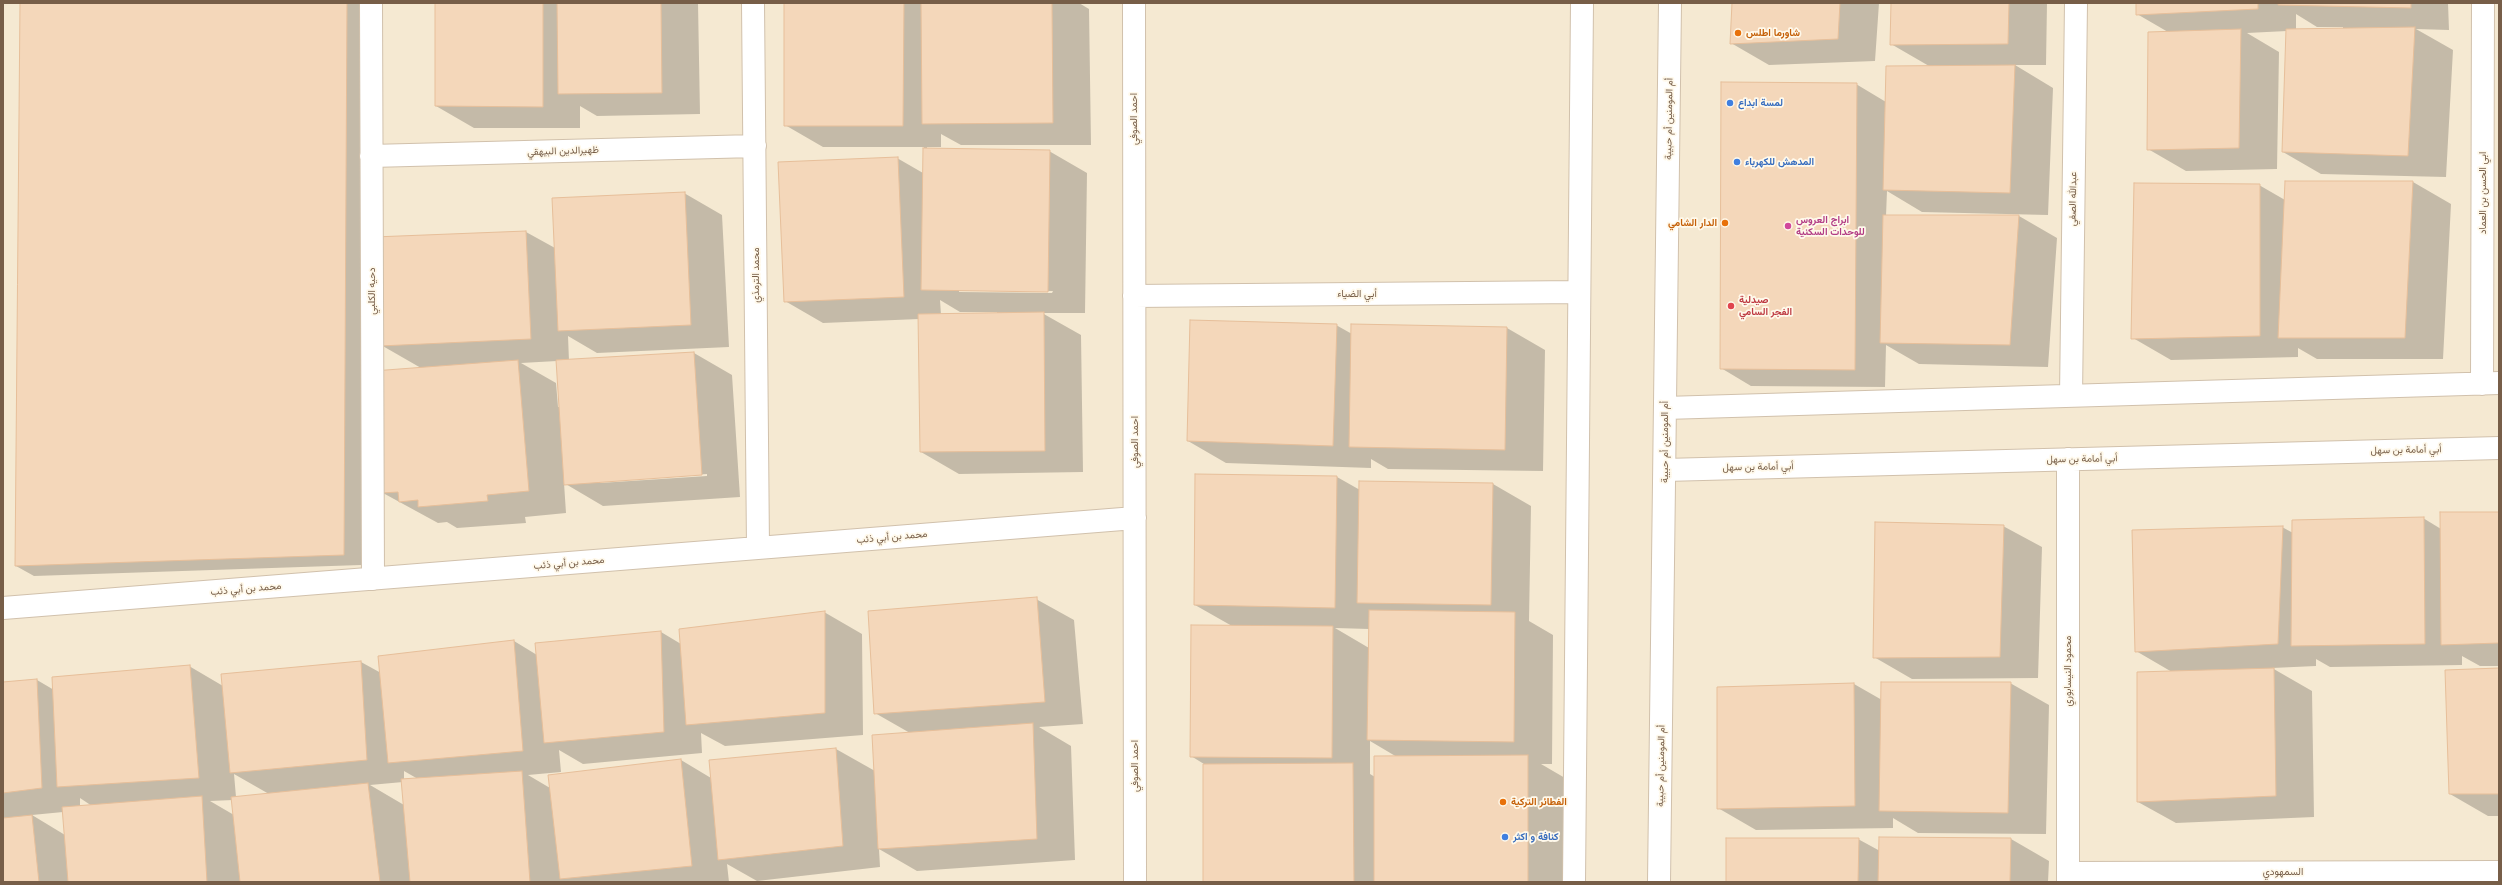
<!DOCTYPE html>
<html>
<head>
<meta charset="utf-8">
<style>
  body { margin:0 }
  #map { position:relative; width:2502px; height:885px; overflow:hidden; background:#fdf6e4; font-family:Montserrat,sans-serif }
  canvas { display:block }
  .frame { position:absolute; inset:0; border:4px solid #775e48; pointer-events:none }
</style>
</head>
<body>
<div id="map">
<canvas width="2502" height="885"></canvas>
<div class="frame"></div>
</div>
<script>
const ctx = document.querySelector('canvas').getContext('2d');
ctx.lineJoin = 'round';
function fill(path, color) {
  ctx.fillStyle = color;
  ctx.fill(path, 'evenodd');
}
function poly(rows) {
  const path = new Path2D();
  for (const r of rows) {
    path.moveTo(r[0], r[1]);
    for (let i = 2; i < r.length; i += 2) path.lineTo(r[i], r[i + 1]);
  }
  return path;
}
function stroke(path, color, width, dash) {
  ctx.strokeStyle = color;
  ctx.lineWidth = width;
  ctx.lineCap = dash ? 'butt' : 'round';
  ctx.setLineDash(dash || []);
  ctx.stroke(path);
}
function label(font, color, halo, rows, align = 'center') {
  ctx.font = font + ' Montserrat,Vazirmatn,sans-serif';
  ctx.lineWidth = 3.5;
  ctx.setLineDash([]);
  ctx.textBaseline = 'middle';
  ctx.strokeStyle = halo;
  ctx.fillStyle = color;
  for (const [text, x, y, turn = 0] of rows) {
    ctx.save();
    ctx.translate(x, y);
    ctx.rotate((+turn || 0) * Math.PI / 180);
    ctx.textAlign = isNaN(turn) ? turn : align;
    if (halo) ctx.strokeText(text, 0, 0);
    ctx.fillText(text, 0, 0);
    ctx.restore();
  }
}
fill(poly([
  [3,3,2499,3,2499,882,3,882]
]), '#f5e9d2');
fill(poly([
  [21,3,364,3,361,565,34,576,16,566],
  [436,3,698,3,700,114,597,116,580,106,580,128,474,128,436,106],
  [785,3,1079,3,1089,9,1091,145,961,145,941,134,941,147,927,147,927,149,1049,151,1087,173,1085,313,1042,313,1081,335,1083,472,959,474,921,452,919,319,823,323,785,301,897,158,923,173,924,147,823,147,785,125],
  [959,290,1053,291,1052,293,959,292],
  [940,300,960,312,997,312,997,314,941,315],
  [1733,3,1879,3,1875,61,1769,65,1731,43],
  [1892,3,2047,3,2046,65,2015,65,2053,88,2048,215,1922,212,1887,191,1886,216,2019,216,2057,238,2048,367,1919,364,1886,345,1885,387,1751,386,1721,368,1856,84,1886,102,1929,66,1891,44],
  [2137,3,2448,3,2449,30,2416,29,2453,50,2446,177,2321,174,2283,152,2287,31,2247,33,2279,52,2277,169,2186,171,2148,149,2168,32,2137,14],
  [2296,14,2317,27,2343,27,2343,29,2296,30],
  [2413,182,2451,204,2443,359,2317,359,2298,348,2298,357,2171,360,2133,338,2259,185,2285,200],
  [684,193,722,215,729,347,597,353,568,336,569,361,694,353,732,375,740,497,603,506,564,483,566,513,525,517,526,523,457,528,447,522,438,523,383,493,421,368,381,345,375,238,526,232,555,248],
  [557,361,560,407,558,407,556,383,521,363],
  [707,474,707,476,600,483,600,481],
  [1336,325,1352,334,1507,328,1545,350,1543,471,1388,469,1371,459,1371,468,1226,463,1188,441],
  [1196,475,1337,477,1360,490,1493,484,1531,506,1529,621,1553,635,1552,764,1541,764,1565,778,1566,882,1204,882,1204,764,1191,756,1232,626,1195,605],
  [1335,628,1369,629,1369,648],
  [1370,741,1397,757,1375,777,1370,774],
  [2499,513,2499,666,2480,666,2462,656,2462,665,2330,667,2316,659,2316,666,2272,668,2312,691,2314,817,2176,823,2138,802,2172,672,2136,651,2282,527,2293,533,2423,518,2441,529],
  [2003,526,2042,547,2038,678,1912,679,1874,657],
  [1036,599,1074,620,1083,724,1039,727,1071,746,1075,860,917,871,879,849,880,867,757,881,727,864,729,882,3,882,3,683,37,680,54,690,189,666,223,686,361,662,381,673,514,641,537,655,661,632,681,644,824,612,862,634,863,735,725,746,701,733,702,753,583,764,559,750,561,772,528,775,550,788,681,760,711,778,710,761,836,749,875,771,910,733,875,713],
  [404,771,418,779,404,780],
  [234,774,269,794,236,797],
  [403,782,404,805,370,785],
  [80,798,92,806,80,807],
  [233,800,234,815,210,801],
  [63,812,65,835,32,815],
  [2499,669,2499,816,2488,816,2450,794],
  [2010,683,2049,705,2046,834,1918,833,1893,818,1893,828,1756,830,1718,808,1854,684,1882,700],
  [1858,839,1880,851,2011,839,2049,861,2048,882,1727,882]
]), '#0003');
const building = poly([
  [20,3,347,3,344,555,15,566,20,3],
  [435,3,543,3,543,107,435,106,435,3],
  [557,3,661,3,662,93,558,94,557,3],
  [784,3,904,3,903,126,784,126,784,3],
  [921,3,1052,3,1053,123,922,124,921,3],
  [1732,3,1840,3,1838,39,1730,44,1732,3],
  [1891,3,2009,3,2008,44,1890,45,1891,3],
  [2136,3,2258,3,2258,9,2136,15,2136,3],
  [2278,3,2411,3,2411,8,2278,5,2278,3],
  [2415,27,2408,156,2282,152,2286,29,2415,27],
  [2241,29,2239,148,2147,150,2148,32,2241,29],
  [2015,65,2010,193,1883,190,1886,66,2015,65],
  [1721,82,1857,83,1855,370,1720,369,1721,82],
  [923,148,1050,150,1048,292,921,290,923,148],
  [898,157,904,297,784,302,778,162,898,157],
  [2285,181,2413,181,2405,338,2278,338,2285,181],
  [2134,183,2260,184,2260,336,2131,339,2134,183],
  [685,192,691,325,558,331,552,198,685,192],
  [1883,215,2019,215,2010,345,1880,343,1883,215],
  [526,231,531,339,380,346,374,237,526,231],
  [1044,312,1045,451,920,452,918,314,1044,312],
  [1190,320,1337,324,1333,446,1187,441,1190,320],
  [1351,324,1507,327,1505,450,1349,447,1351,324],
  [694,352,702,475,564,485,556,360,694,352],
  [518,360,529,491,487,495,488,501,418,507,418,500,399,502,398,492,382,493,373,371,518,360],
  [1195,474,1337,476,1335,608,1194,605,1195,474],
  [1359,481,1493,483,1491,605,1357,603,1359,481],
  [2440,512,2499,512,2499,643,2441,645,2440,512],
  [2424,517,2425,644,2291,646,2292,520,2424,517],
  [1875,522,2004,525,2000,657,1873,658,1875,522],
  [2283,526,2278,644,2135,652,2132,530,2283,526],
  [1037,597,1045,702,874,714,868,611,1037,597],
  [1369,610,1515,612,1514,742,1367,740,1369,610],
  [825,611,825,713,686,725,679,629,825,611],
  [1191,625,1333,626,1332,758,1190,757,1191,625],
  [661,631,664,732,544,743,535,643,661,631],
  [514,640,523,751,388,763,378,656,514,640],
  [361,661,367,760,230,773,221,674,361,661],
  [190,665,199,778,57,787,52,677,190,665],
  [2274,668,2276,796,2137,802,2137,672,2274,668],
  [2499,668,2499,794,2449,794,2445,670,2499,668],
  [37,679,42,788,3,793,3,682,37,679],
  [1881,682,2011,682,2008,813,1879,811,1881,682],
  [1854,683,1855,806,1717,809,1717,687,1854,683],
  [1033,723,1037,839,878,849,872,735,1033,723],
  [836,748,843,846,718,860,709,760,836,748],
  [1528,755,1528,882,1374,882,1374,756,1528,755],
  [681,759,692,866,560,879,548,775,681,759],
  [1353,763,1354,882,1203,882,1203,764,1353,763],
  [522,771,530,882,410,882,401,779,522,771],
  [368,783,380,882,240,882,231,797,368,783],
  [202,796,207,882,68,882,62,807,202,796],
  [32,815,39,882,3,882,3,818,32,815],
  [1879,837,2011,838,2010,882,1878,882,1879,837],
  [1726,838,1859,838,1858,882,1726,882,1726,838]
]);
fill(building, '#f4d7ba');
stroke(building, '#e7bf9a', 1);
const minor = poly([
  [371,3,373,579],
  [753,3,758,548],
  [1134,3,1135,882],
  [371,156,755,146],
  [1134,296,1579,292],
  [2482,384,2483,3],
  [2071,396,2076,3],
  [1665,408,2499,383],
  [1665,470,2499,448],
  [3,608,1135,518],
  [2068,873,2499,872],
  [1574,882,1582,3],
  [1659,882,1670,3],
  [2068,882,2068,459]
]);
stroke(minor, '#d1c1ac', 24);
stroke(minor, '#fff', 22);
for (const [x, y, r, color] of [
  [1738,33,4,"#e8710a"],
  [1730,103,4,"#3f7fe0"],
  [1737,162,4,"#3f7fe0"],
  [1725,223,4,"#e8710a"],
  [1788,226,4,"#d1479c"],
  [1731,306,4,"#e0444e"],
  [1503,802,4,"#e8710a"],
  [1505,837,4,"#3f7fe0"]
]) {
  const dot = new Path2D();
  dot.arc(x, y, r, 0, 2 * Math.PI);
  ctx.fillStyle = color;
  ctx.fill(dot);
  stroke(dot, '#fff9eb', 1.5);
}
label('bold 10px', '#c56008', '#fff9eb', [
  ["شاورما اطلس",1746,33],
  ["الدار الشامي",1717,223,"right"],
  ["الفطائر التركية",1511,802]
], 'left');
label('bold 10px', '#366cbe', '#fff9eb', [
  ["لمسة ابداع",1738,103],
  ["المدهش للكهرباء",1745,162],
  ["كنافة و اكثر",1513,837]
], 'left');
label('10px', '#775e48', '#fff9eb', [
  ["احمد الصوفي",1134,119,-90],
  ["أم المومنين أم حبيبة",1669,119,-89],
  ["ظهيرالدين البيهقي",563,151,-2],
  ["ابي الحسن بن العماد",2483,193,-90],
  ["عبدالله الصفي",2073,199,-89],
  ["محمد الترمذي",756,275,-90],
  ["دحيه الكلبي",372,291,-90],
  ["أبي الضياء",1357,294],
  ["احمد الصوفي",1135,442,-90],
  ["أم المومنين أم حبيبة",1665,442,-90],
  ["أبي أمامة بن سهل",2406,450,-1],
  ["أبي أمامة بن سهل",2082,459,-1],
  ["أبي أمامة بن سهل",1758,467,-1],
  ["محمد بن أبي ذئب",892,537,-5],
  ["محمد بن أبي ذئب",569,563,-5],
  ["محمد بن أبي ذئب",246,589,-5],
  ["محمود النيسابوري",2068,671,-90],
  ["احمد الصوفي",1135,766,-90],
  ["أم المومنين أم حبيبة",1661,766,-89],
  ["السمهودي",2283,872]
]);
label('bold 10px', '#b23c85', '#fff9eb', [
  ["ابراج العروس",1796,220],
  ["للوحدات السكنية",1796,232]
], 'left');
label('bold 10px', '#be3a42', '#fff9eb', [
  ["صيدلية",1739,300],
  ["الفجر السامي",1739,312]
], 'left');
</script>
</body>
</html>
